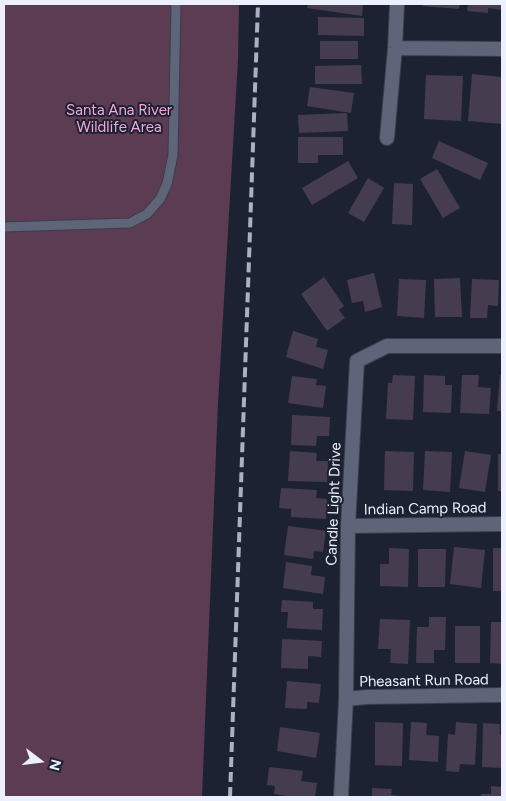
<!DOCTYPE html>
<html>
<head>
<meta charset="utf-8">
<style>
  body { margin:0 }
  #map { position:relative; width:506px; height:801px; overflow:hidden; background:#1d2232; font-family:Figtree,sans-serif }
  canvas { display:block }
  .frame { position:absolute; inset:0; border:5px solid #ecf0fc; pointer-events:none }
  .north { position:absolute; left:15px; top:736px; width:50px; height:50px; -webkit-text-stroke:4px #1d2232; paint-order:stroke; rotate:105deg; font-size:14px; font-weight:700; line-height:20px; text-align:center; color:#ecf0fc }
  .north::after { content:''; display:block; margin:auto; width:18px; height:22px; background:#ecf0fc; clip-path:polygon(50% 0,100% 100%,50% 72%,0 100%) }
</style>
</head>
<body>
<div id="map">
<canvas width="506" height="801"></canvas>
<div class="frame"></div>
<div class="north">N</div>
</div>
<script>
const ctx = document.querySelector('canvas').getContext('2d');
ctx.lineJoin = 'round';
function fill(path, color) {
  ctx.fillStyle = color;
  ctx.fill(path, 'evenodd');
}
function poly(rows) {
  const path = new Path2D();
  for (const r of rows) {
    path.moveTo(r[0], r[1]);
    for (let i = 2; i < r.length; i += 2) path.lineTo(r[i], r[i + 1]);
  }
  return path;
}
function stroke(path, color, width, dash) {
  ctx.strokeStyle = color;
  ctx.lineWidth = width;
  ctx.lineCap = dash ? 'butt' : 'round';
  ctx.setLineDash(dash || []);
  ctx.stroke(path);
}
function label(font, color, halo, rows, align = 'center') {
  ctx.font = font + ' Figtree,sans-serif';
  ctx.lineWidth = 4;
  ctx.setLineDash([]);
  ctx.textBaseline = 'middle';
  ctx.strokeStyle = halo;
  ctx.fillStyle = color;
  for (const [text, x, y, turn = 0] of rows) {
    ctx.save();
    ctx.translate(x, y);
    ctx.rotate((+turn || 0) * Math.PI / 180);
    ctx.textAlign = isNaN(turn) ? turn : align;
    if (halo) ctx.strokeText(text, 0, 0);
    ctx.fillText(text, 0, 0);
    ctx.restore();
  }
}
fill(poly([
  [4,4,239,4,238,59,218,403,202,797,4,797]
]), '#5c3c52');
fill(poly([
  [308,4,363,4,362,16,307,8],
  [423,4,460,4,459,9,423,6],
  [468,4,502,4,502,10,488,8,488,13,467,11],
  [318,17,364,18,364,36,318,35],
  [320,41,358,41,358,59,320,59],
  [361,65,362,84,315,84,315,66],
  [472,74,502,77,502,124,468,121],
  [426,75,463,76,461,121,424,119],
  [310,87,354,93,351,113,307,106],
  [347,113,348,131,299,133,298,115],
  [298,137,343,137,343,155,318,155,318,163,298,163],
  [439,141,488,163,480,180,432,158],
  [348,161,358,178,312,205,302,188],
  [437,169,460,208,443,218,420,179],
  [368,178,384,188,364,222,348,213],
  [394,183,413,184,412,225,392,224],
  [374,273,382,307,365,312,363,301,352,303,347,280],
  [324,277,344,306,339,310,345,318,327,331,301,294],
  [460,278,462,317,435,317,434,279],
  [399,279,426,280,424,318,397,316],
  [472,279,499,280,498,306,488,305,487,318,470,318],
  [293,331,318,339,316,347,328,350,323,369,286,357],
  [393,375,415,376,413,420,386,419,388,383,392,383],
  [424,375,445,376,445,385,452,385,451,413,423,412],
  [462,375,479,375,478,387,491,388,489,414,460,413],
  [500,375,502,375,502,411,497,411],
  [292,376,317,379,316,385,326,386,323,408,288,403],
  [292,415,330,417,329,436,317,436,316,446,291,445],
  [290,451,317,453,316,461,328,461,327,482,288,481],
  [385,451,414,452,413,491,384,490],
  [425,451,452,452,450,492,423,490],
  [465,451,491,455,485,492,459,488],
  [498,454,502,454,502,491,498,491],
  [281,488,317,490,316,498,327,499,326,519,291,517,291,509,279,508],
  [288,526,326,531,323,552,314,551,313,559,284,555],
  [454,547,485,550,481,588,450,584],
  [389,548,409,549,408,587,380,586,380,564,389,564],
  [493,548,502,548,502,591,493,591],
  [418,549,446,549,445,587,418,587],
  [286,562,312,566,311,575,325,577,323,594,283,588],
  [282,600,313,602,313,609,323,609,322,630,287,628,288,612,281,612],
  [429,617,446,617,445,650,434,650,434,663,416,663,417,627,429,627],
  [380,619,410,620,408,664,390,663,391,649,378,649],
  [491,622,502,622,502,664,490,663],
  [455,626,480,626,480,663,455,663],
  [282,639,322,641,321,657,308,656,308,669,281,668],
  [287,681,321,684,319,703,307,702,307,709,285,708],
  [375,722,403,723,402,766,375,765],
  [411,722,427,723,426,735,439,736,438,762,409,760],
  [456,722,477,724,475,765,460,764,459,772,446,771,448,734,455,735],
  [483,723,500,724,500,735,502,735,502,768,482,767],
  [280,727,320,733,316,758,277,751],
  [269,767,303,771,301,781,317,783,315,797,294,797,274,794,275,786,267,785],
  [491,786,502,787,502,797,480,797,481,794,491,794],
  [372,788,392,789,391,795,402,796,402,797,372,797]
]), '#453d4f');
const service = poly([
  [4,227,130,223,147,214,160,199,167,184,173,155,176,4]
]);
const minor = poly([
  [395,48,502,49],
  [387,138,395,48,397,4],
  [348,526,502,524],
  [346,699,367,697,502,695],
  [341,797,346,699,348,526,357,361,387,346,502,346]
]);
stroke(service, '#393d4c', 11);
stroke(minor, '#393d4c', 16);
stroke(service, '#5e6578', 9);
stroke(minor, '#5e6578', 14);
stroke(poly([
  [230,797,258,4]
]), '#acb1be', 4, [10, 5]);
label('15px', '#f6a5dd', '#1d2232', [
  ["Santa Ana River",119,111],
  ["Wildlife Area",119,128]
]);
label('15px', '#ecf0fc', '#1d2232', [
  ["Candle Light Drive",334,504,-88],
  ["Indian Camp Road",425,509,-1],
  ["Pheasant Run Road",424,681,-1]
]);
</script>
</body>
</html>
